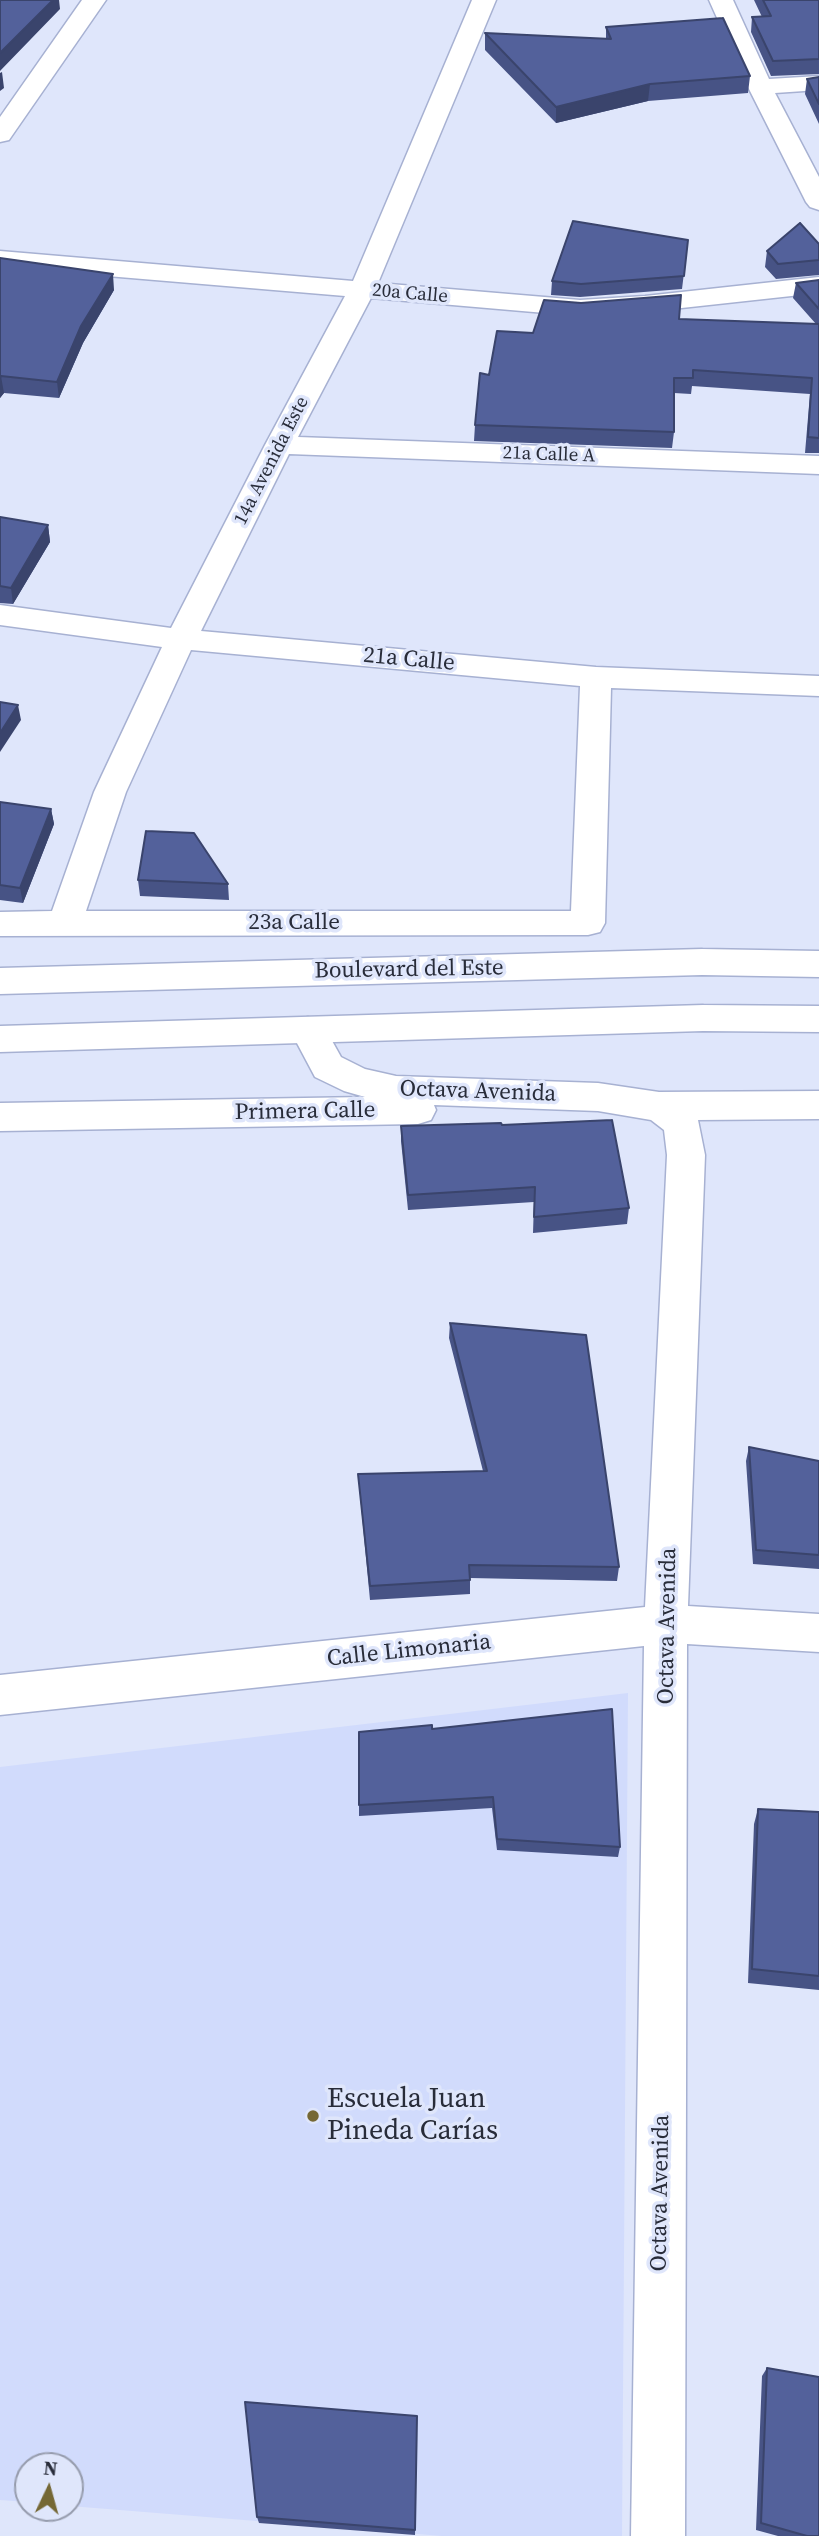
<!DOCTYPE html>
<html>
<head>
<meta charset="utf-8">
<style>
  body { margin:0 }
  #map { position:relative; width:819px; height:2536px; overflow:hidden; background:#dfe6fb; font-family:"Source Serif 4",serif }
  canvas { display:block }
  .north { position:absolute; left:14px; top:2452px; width:70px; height:70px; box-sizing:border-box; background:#dfe6fb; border:2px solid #969cad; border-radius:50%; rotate:5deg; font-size:19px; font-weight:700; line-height:28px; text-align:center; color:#282c39 }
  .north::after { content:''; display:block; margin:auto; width:24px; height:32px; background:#756835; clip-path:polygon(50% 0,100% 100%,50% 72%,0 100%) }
</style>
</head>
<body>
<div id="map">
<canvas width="819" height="2536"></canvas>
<div class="north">N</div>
</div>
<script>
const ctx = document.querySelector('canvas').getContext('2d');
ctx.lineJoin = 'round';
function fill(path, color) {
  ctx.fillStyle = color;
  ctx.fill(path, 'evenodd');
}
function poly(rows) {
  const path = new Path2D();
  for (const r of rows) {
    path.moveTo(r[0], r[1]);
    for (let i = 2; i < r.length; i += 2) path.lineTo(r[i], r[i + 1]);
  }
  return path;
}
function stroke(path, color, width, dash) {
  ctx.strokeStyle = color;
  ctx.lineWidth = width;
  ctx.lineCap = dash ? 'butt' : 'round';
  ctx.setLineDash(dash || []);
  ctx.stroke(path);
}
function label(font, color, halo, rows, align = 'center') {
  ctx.font = font + ' "Source Serif 4",serif';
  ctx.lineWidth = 7;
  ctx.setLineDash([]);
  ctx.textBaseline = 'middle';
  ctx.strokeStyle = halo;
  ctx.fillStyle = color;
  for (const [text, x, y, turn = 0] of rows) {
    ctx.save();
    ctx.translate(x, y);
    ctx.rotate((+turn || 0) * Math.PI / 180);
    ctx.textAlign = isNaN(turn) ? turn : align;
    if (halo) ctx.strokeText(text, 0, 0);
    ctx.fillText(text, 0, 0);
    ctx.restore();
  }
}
fill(poly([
  [628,1693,622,2536,442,2536,70,2506,70,2466,28,2466,28,2502,0,2500,0,1767]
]), '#d1dbfc');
const street = poly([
  [82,0,106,0,9,140,0,142,0,117,82,0],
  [472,0,496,0,378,283,580,300,645,296,819,277,819,293,645,312,580,316,371,298,298,437,819,456,819,474,289,454,201,631,596,667,819,676,819,696,611,688,605,923,600,932,588,935,0,936,0,912,52,911,94,792,162,647,0,625,0,605,171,628,265,445,345,296,0,267,0,251,353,281,472,0],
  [191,650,580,686,571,911,86,911,126,792,191,650],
  [709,0,733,0,769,79,819,76,819,90,775,93,819,177,819,210,810,207,806,202,748,87,709,0],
  [308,1017,321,1021,341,1057,365,1069,396,1076,598,1083,659,1092,819,1091,819,1119,698,1120,705,1155,688,1606,819,1614,819,1652,687,1644,685,2536,631,2536,644,1646,0,1715,0,1675,645,1607,667,1155,664,1130,651,1120,598,1111,434,1105,436,1110,431,1120,418,1124,0,1131,0,1103,365,1097,344,1091,315,1077,290,1030,295,1021,308,1017]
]);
const secondary = poly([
  [702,949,819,951,819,977,702,975,0,994,0,968,702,949],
  [703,1005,819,1006,819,1032,703,1031,0,1052,0,1026,703,1005]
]);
stroke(street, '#a7b1d2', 3);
stroke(secondary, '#a7b1d2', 3);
fill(street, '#fff');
fill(secondary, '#fff');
fill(poly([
  [754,0,819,0,819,74,771,76,751,32,752,17,762,17],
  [606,27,750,76,748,93,648,101,556,123,485,50,485,33,606,39],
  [819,77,819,124,805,94,807,79],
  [688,240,682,289,580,297,551,295,552,281],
  [819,244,819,275,776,279,765,267,767,251],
  [0,258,114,290,83,343,59,398,4,393,0,398],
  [819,280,819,453,805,453,810,394,692,386,691,394,674,393,674,432,672,448,474,441,475,425,489,375,533,333,679,319,816,324,793,298,796,283],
  [0,517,48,525,50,542,13,604,0,603],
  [0,802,51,809,54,824,23,903,0,900],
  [138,880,228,884,229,900,140,896],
  [502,1125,629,1208,627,1224,533,1233,534,1202,408,1210,401,1141,401,1126],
  [450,1323,619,1567,617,1581,470,1578,470,1594,370,1600,358,1474,483,1471,449,1338],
  [749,1447,819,1461,819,1569,753,1564,746,1461],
  [432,1729,620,1847,618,1857,497,1850,492,1808,359,1816,359,1805],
  [758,1809,819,1812,819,1990,748,1983,754,1824],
  [767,2368,819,2536,778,2536,756,2530,762,2376],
  [417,2416,415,2535,259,2523,257,2517]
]), '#475385');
fill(poly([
  [53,0,59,0,60,9,0,71,0,53],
  [2,72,4,88,0,91,0,73],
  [650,84,648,101,556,123,556,107],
  [113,274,114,290,83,343,59,398,57,382,81,326],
  [1,376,4,393,0,398,0,378],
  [48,525,50,542,13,604,11,588],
  [18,705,21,720,0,752,0,733],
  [51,809,54,824,23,903,20,888]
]), '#3a446c');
const building = poly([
  [0,0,53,0,0,53,0,0],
  [763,0,819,0,819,59,773,61,752,17,771,16,763,0],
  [723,18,750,76,650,84,556,107,485,33,611,39,606,27,723,18],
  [819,77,819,104,807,79,819,77],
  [573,221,688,240,684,276,581,284,552,281,573,221],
  [800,223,819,244,819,260,778,264,767,251,800,223],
  [0,258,113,274,81,326,57,382,1,376,0,378,0,258],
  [819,280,819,309,796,283,819,280],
  [681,295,679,319,819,324,819,438,808,437,812,378,693,370,693,378,674,378,674,432,475,425,480,373,489,375,497,331,533,333,544,300,581,303,681,295],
  [0,517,48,525,11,588,0,586,0,517],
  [0,702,18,705,0,733,0,702],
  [0,802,51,809,20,888,0,885,0,802],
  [146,831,194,833,228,884,138,880,146,831],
  [612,1120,629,1208,534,1217,535,1187,408,1195,401,1126,501,1123,502,1125,612,1120],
  [450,1323,586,1335,619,1567,469,1565,470,1580,370,1586,358,1474,487,1471,450,1323],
  [749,1447,819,1461,819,1555,756,1550,749,1447],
  [612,1709,620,1847,497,1839,493,1797,359,1805,359,1732,432,1725,432,1729,612,1709],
  [758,1809,819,1812,819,1976,752,1969,758,1809],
  [767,2368,819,2377,819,2536,807,2536,761,2523,767,2368],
  [245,2402,417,2416,415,2530,257,2517,245,2402]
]);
fill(building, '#53619b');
stroke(building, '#3a446c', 2);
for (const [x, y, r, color] of [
  [313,2116,7,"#756835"]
]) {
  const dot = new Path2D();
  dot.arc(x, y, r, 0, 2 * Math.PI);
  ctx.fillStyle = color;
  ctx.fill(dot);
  stroke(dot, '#dfe6fb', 2.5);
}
label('19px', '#282c39', '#dfe6fb', [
  ["20a Calle",410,294,5],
  ["21a Calle A",549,455,2],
  ["14a Avenida Este",272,461,-63]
]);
label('23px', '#282c39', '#dfe6fb', [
  ["21a Calle",409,660,5],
  ["23a Calle",294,923],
  ["Boulevard del Este",409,970,-1],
  ["Octava Avenida",478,1092,2],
  ["Primera Calle",305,1112,-1],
  ["Octava Avenida",668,1626,-89],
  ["Calle Limonaria",409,1651,-6],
  ["Octava Avenida",661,2193,-89]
]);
label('28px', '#282c39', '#dfe6fb', [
  ["Escuela Juan",327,2100],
  ["Pineda Carías",327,2132]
], 'left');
</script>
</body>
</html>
